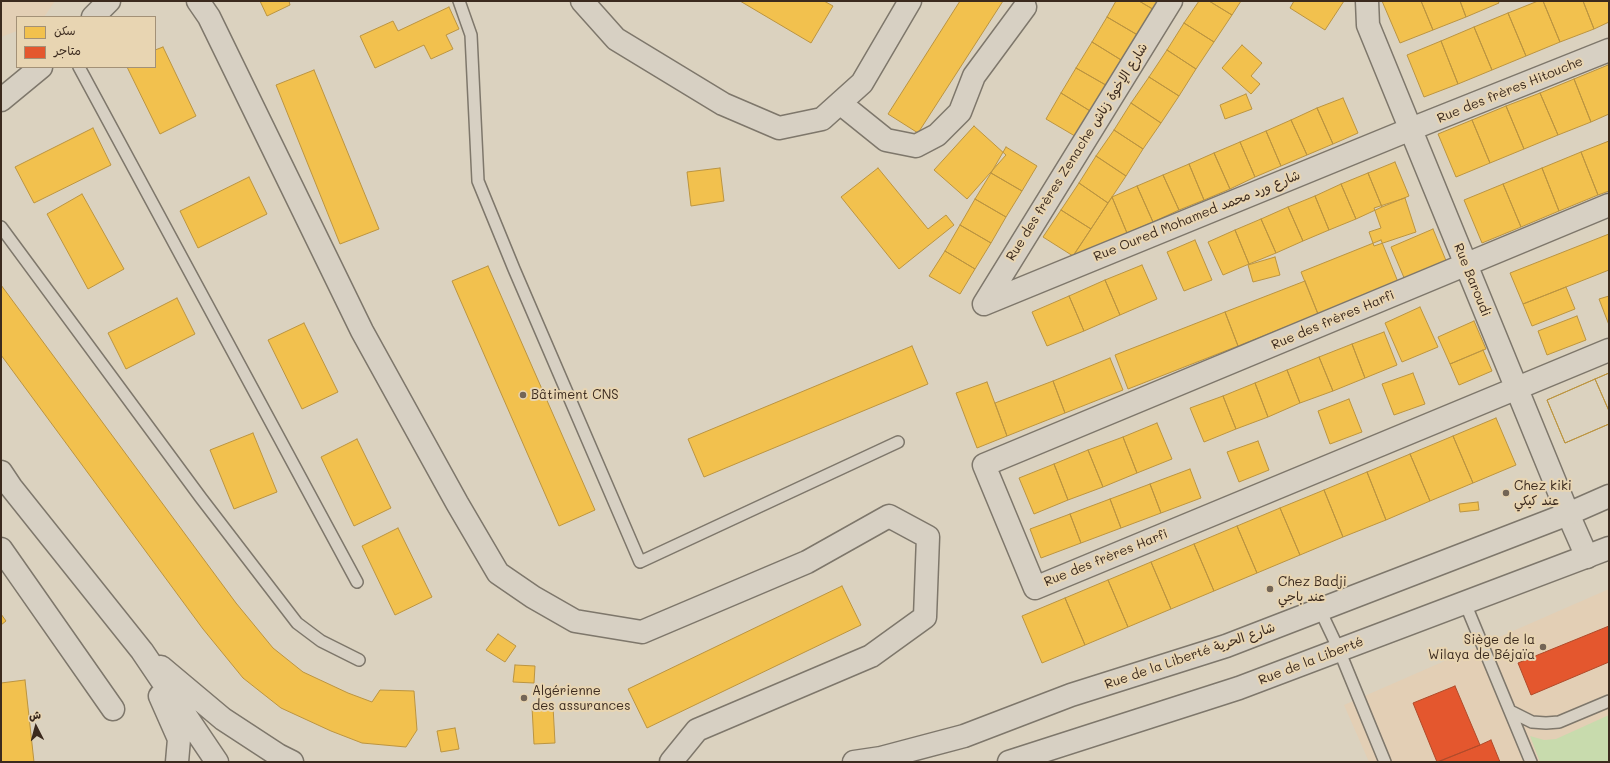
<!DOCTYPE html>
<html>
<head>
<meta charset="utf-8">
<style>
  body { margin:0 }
  #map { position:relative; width:1610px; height:763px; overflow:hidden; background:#dbd2bf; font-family:Mali,"Playpen Sans Arabic",sans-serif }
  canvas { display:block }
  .frame { position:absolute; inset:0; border:2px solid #3b2a1e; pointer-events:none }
  .legend { position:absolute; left:16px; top:16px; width:140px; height:52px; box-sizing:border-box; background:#e8d5b2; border:1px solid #a39177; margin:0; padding:5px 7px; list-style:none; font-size:12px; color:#3b2a1e }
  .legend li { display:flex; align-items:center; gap:8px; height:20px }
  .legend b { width:20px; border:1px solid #a39177 }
  .north { position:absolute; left:16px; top:707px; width:40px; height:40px; -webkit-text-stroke:3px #e8d5b2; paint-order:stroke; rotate:354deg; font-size:11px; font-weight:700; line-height:16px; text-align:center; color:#3b2a1e }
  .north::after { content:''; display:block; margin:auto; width:14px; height:18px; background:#3b2a1e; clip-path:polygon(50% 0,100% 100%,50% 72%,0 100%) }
</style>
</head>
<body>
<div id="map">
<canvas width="1610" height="763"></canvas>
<div class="frame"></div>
<ul class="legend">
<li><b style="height:11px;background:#f2c14e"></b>سكن</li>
<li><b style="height:11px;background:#e4572e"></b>متاجر</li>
</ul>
<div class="north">ش</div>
</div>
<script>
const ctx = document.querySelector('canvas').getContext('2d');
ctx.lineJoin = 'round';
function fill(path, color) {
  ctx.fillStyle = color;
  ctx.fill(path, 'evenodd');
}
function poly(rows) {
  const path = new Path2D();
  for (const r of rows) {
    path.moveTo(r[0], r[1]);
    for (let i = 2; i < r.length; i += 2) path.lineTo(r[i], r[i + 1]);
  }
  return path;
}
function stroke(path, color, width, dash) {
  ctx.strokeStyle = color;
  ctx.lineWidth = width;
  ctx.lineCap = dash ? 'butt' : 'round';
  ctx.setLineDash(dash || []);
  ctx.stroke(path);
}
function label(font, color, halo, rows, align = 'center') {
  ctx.font = font + ' Mali,"Playpen Sans Arabic",sans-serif';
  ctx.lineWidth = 4;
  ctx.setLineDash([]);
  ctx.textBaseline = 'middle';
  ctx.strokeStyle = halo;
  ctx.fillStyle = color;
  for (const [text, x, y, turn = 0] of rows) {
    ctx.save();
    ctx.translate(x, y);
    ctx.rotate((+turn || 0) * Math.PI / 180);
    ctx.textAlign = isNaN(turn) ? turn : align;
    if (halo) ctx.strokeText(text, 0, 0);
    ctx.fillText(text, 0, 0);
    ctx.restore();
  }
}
fill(poly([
  [1,1,55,1,44,17,17,17,17,31,1,37],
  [1609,589,1609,762,1369,762,1344,705]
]), '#e3cfb5');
fill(poly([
  [1609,715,1609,760,1604,762,1540,762,1530,736,1544,740,1556,739]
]), '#c8dbad');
const homes = poly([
  [260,1,289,1,290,5,267,16,260,1],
  [740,1,824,1,833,6,811,43,740,1],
  [960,1,1003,1,918,133,888,114,960,1],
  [1116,1,1139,1,1156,11,1141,37,1107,17,1116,1],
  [1139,1,1162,1,1156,11,1139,1],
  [1199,1,1209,1,1232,15,1214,42,1184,23,1199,1],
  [1209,1,1241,1,1232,15,1209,1],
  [1294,1,1344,1,1325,30,1290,8,1294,1],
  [1382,1,1421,1,1433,30,1400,43,1382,1],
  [1421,1,1460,1,1466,17,1433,30,1421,1],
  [1460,1,1498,1,1499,3,1466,17,1460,1],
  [1538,1,1543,1,1560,42,1526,56,1508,13,1538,1],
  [1543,1,1583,1,1594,29,1560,42,1543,1],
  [1583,1,1609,1,1609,22,1594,29,1583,1],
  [449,7,459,29,446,35,453,49,431,59,424,45,375,68,360,36,393,21,398,31,449,7],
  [1508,13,1526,56,1492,70,1474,27,1508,13],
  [1107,17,1141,37,1126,63,1092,42,1107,17],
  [1184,23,1214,42,1196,69,1167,50,1184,23],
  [1474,27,1492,70,1458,84,1441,41,1474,27],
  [1441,41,1458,84,1424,97,1407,55,1441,41],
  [1092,42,1126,63,1111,88,1076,68,1092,42],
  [1242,45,1262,63,1251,76,1260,84,1251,94,1222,68,1242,45],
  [163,47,196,116,160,134,127,67,155,67,155,50,163,47],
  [1167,50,1196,69,1179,96,1149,77,1167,50],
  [1608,65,1609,68,1609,114,1591,122,1574,79,1608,65],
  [1076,68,1111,88,1095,114,1061,93,1076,68],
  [314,70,379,229,340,244,276,85,314,70],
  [1149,77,1179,96,1161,123,1131,103,1149,77],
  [1574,79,1591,122,1558,135,1540,93,1574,79],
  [1061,93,1095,114,1080,139,1046,119,1061,93],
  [1540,93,1558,135,1524,149,1506,106,1540,93],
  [1246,94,1252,109,1225,119,1220,105,1246,94],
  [1343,98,1358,133,1333,144,1317,108,1343,98],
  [1131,103,1161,123,1143,149,1114,130,1131,103],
  [1506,106,1524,149,1490,163,1472,120,1506,106],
  [1317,108,1333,144,1307,155,1291,120,1317,108],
  [1291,120,1307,155,1281,166,1266,131,1291,120],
  [1472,120,1490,163,1456,177,1438,134,1472,120],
  [974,126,1006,155,967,199,934,170,974,126],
  [93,128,111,165,34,203,15,167,93,128],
  [1114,130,1143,149,1126,176,1096,156,1114,130],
  [1266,131,1281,166,1255,177,1240,142,1266,131],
  [1609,141,1609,191,1598,195,1581,152,1609,141],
  [1240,142,1255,177,1230,189,1214,153,1240,142],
  [1006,147,1037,166,1022,191,991,173,1006,147],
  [1581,152,1598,195,1559,211,1542,168,1581,152],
  [1214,153,1230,189,1204,200,1189,164,1214,153],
  [1096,156,1126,176,1108,203,1079,183,1096,156],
  [1395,162,1409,196,1382,207,1368,173,1395,162],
  [1189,164,1204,200,1179,210,1163,175,1189,164],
  [720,168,724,201,691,206,687,172,720,168],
  [878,168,928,229,946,215,954,225,899,269,841,197,878,168],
  [1542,168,1559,211,1521,227,1503,184,1542,168],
  [991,173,1022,191,1006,217,975,199,991,173],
  [1368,173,1382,207,1356,219,1341,184,1368,173],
  [1163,175,1179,210,1153,222,1137,186,1163,175],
  [249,177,267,214,198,248,180,211,249,177],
  [1079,183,1108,203,1091,229,1061,210,1079,183],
  [1341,184,1356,219,1329,230,1315,196,1341,184],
  [1503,184,1521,227,1482,243,1464,200,1503,184],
  [1137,186,1153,222,1127,233,1112,197,1137,186],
  [82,194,124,269,88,289,47,214,82,194],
  [1315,196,1329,230,1303,241,1288,207,1315,196],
  [1112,197,1127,233,1073,256,1112,197],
  [1405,198,1416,232,1374,246,1369,232,1381,228,1374,208,1405,198],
  [975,199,1006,217,991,243,960,225,975,199],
  [1288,207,1303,241,1276,253,1261,219,1288,207],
  [1061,210,1091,229,1073,256,1043,237,1061,210],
  [1261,219,1276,253,1249,264,1235,230,1261,219],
  [960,225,991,243,975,269,945,251,960,225],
  [1433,229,1447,263,1405,280,1391,247,1433,229],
  [1235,230,1249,264,1223,275,1208,242,1235,230],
  [1609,234,1609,270,1523,304,1510,273,1609,234],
  [1195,240,1212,280,1184,291,1167,252,1195,240],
  [1381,240,1398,282,1318,314,1301,272,1381,240],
  [945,251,975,269,960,294,929,276,945,251],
  [1275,257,1280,275,1253,282,1248,265,1275,257],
  [1142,265,1157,299,1120,315,1105,280,1142,265],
  [488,266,595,510,559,526,452,281,488,266],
  [1105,280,1120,315,1084,331,1069,296,1105,280],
  [1305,281,1318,314,1238,346,1225,312,1305,281],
  [1,285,236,603,273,648,303,672,348,693,372,702,380,690,414,691,417,730,406,747,362,743,331,731,281,708,243,678,203,629,1,355,1,285],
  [1566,287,1575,309,1532,326,1523,304,1566,287],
  [1069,296,1084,331,1047,346,1032,312,1069,296],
  [1609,296,1609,325,1599,299,1609,296],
  [177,298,195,334,126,369,108,333,177,298],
  [1420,307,1438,347,1402,362,1385,323,1420,307],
  [1225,312,1238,346,1128,389,1115,355,1225,312],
  [1577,316,1586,340,1547,355,1538,331,1577,316],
  [1474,321,1486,349,1450,364,1438,337,1474,321],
  [304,323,338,392,302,409,268,340,304,323],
  [1384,332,1397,365,1365,378,1352,344,1384,332],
  [1352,344,1365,378,1333,391,1319,357,1352,344],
  [912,346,928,384,704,477,688,439,912,346],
  [1483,350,1492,371,1459,385,1450,364,1483,350],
  [1319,357,1333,391,1300,403,1287,370,1319,357],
  [1110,358,1123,390,1065,413,1053,381,1110,358],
  [1287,370,1300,403,1268,417,1255,383,1287,370],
  [1413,373,1425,404,1394,415,1382,384,1413,373],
  [1609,373,1609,424,1565,443,1547,400,1609,373],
  [1609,373,1609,411,1595,379,1609,373],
  [1595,379,1609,411,1609,424,1565,443,1547,400,1595,379],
  [1053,381,1065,413,1007,436,995,403,1053,381],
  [987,382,1007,436,977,448,956,393,987,382],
  [1255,383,1268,417,1236,429,1223,396,1255,383],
  [1223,396,1236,429,1204,442,1190,408,1223,396],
  [1349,399,1362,432,1330,444,1318,411,1349,399],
  [1496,418,1516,465,1473,483,1453,436,1496,418],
  [1157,423,1172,459,1137,473,1123,437,1157,423],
  [253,433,277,492,234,509,210,450,253,433],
  [1453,436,1473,483,1430,501,1410,454,1453,436],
  [1123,437,1137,473,1103,487,1088,450,1123,437],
  [357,439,391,508,354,526,321,457,357,439],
  [1258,441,1269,470,1239,482,1227,452,1258,441],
  [1088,450,1103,487,1068,500,1054,464,1088,450],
  [1410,454,1430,501,1386,520,1367,472,1410,454],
  [1054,464,1068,500,1034,514,1019,478,1054,464],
  [1190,469,1201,498,1161,513,1150,484,1190,469],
  [1367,472,1386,520,1343,537,1324,490,1367,472],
  [1150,484,1161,513,1121,528,1110,499,1150,484],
  [1324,490,1343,537,1300,555,1280,508,1324,490],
  [1110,499,1121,528,1081,543,1070,514,1110,499],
  [1478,502,1479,510,1460,512,1459,504,1478,502],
  [1280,508,1300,555,1257,573,1237,526,1280,508],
  [1070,514,1081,543,1041,558,1030,529,1070,514],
  [1237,526,1257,573,1214,591,1194,544,1237,526],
  [398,528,432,597,395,615,362,546,398,528],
  [1194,544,1214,591,1171,609,1151,562,1194,544],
  [1151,562,1171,609,1128,627,1108,580,1151,562],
  [1108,580,1128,627,1085,645,1065,598,1108,580],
  [842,586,861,625,647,728,628,689,842,586],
  [1065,598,1085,645,1042,663,1022,616,1065,598],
  [1,614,6,621,1,625,1,614],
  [498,634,516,646,505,662,486,650,498,634],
  [515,665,535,666,534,683,513,682,515,665],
  [25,680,34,762,1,762,1,683,25,680],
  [553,706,555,743,534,744,532,707,553,706],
  [455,728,459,749,441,752,437,731,455,728]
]);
fill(homes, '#f2c14e');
stroke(homes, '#bb9440', 1);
const shops = poly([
  [1609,626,1609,662,1531,695,1518,663,1609,626],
  [1455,686,1480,745,1437,762,1413,703,1455,686],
  [1491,740,1500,762,1438,762,1480,745,1491,740]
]);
fill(shops, '#e4572e');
stroke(shops, '#b14a29', 1);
const lane = poly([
  [459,1,471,35,478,181,514,269,640,562,898,442],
  [79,67,357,582],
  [1,227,201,498,297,623,321,641,359,660],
  [1465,603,1531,762],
  [1320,610,1339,650,1385,762],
  [1510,711,1532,722,1546,723,1559,722,1609,701]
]);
const street = poly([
  [198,1,209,17,362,331,457,503,498,573,533,597,575,621,642,632,807,562,889,516,928,537,925,617,871,656,697,730,671,762],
  [582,1,616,39,723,104,779,128,822,119,862,83,910,1],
  [1367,1,1368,25,1568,514,1587,557],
  [93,17,109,1],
  [1,100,41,67],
  [840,103,886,140,916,146,937,135,960,112,974,76,1025,7],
  [1609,205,984,465,1035,588,1609,350],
  [984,304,1411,129,1609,50],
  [984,304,1171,1],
  [1,549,113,709]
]);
const secondary = poly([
  [1,472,11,487,142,651,217,762],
  [161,667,223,719,278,755,292,762],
  [160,696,179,739,177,762],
  [854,762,881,758,964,736,1071,695,1226,646,1568,514,1609,496],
  [1009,762,1239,688,1609,548]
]);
stroke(lane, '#7e776b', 14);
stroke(street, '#7e776b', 25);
stroke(secondary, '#7e776b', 25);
stroke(lane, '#d7d0c3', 11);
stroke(street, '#d7d0c3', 22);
stroke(secondary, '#d7d0c3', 22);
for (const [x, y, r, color] of [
  [523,395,4,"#736556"],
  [1506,493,4,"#736556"],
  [1270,589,4,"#736556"],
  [1543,647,4,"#736556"],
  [524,698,4,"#736556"]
]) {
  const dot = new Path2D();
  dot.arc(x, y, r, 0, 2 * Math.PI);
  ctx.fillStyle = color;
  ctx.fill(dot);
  stroke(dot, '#e8d5b2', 1.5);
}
label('13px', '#3b2a1e', '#e8d5b2', [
  ["Rue des frères Hitouche",1510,90,-22],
  ["Rue des frères Zenache شارع الإخوة زناش",1077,152,-58],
  ["Rue Oured Mohamed شارع ورد محمد",1197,216,-22],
  ["Rue Baroudi",1472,280,68],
  ["Rue des frères Harfi",1333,320,-23],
  ["Rue des frères Harfi",1106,558,-22],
  ["Rue de la Liberté شارع الحرية",1190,656,-19],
  ["Rue de la Liberté",1311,661,-21]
]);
label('13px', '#3b2a1e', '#e8d5b2', [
  ["Bâtiment CNS",531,395],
  ["Chez kiki",1514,486],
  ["عند كيكي",1514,501],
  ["Chez Badji",1278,582],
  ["عند باجي",1278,597],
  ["Siège de la",1535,640,"right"],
  ["Wilaya de Béjaïa",1535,655,"right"],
  ["Algérienne",532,691],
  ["des assurances",532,706]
], 'left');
</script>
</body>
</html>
